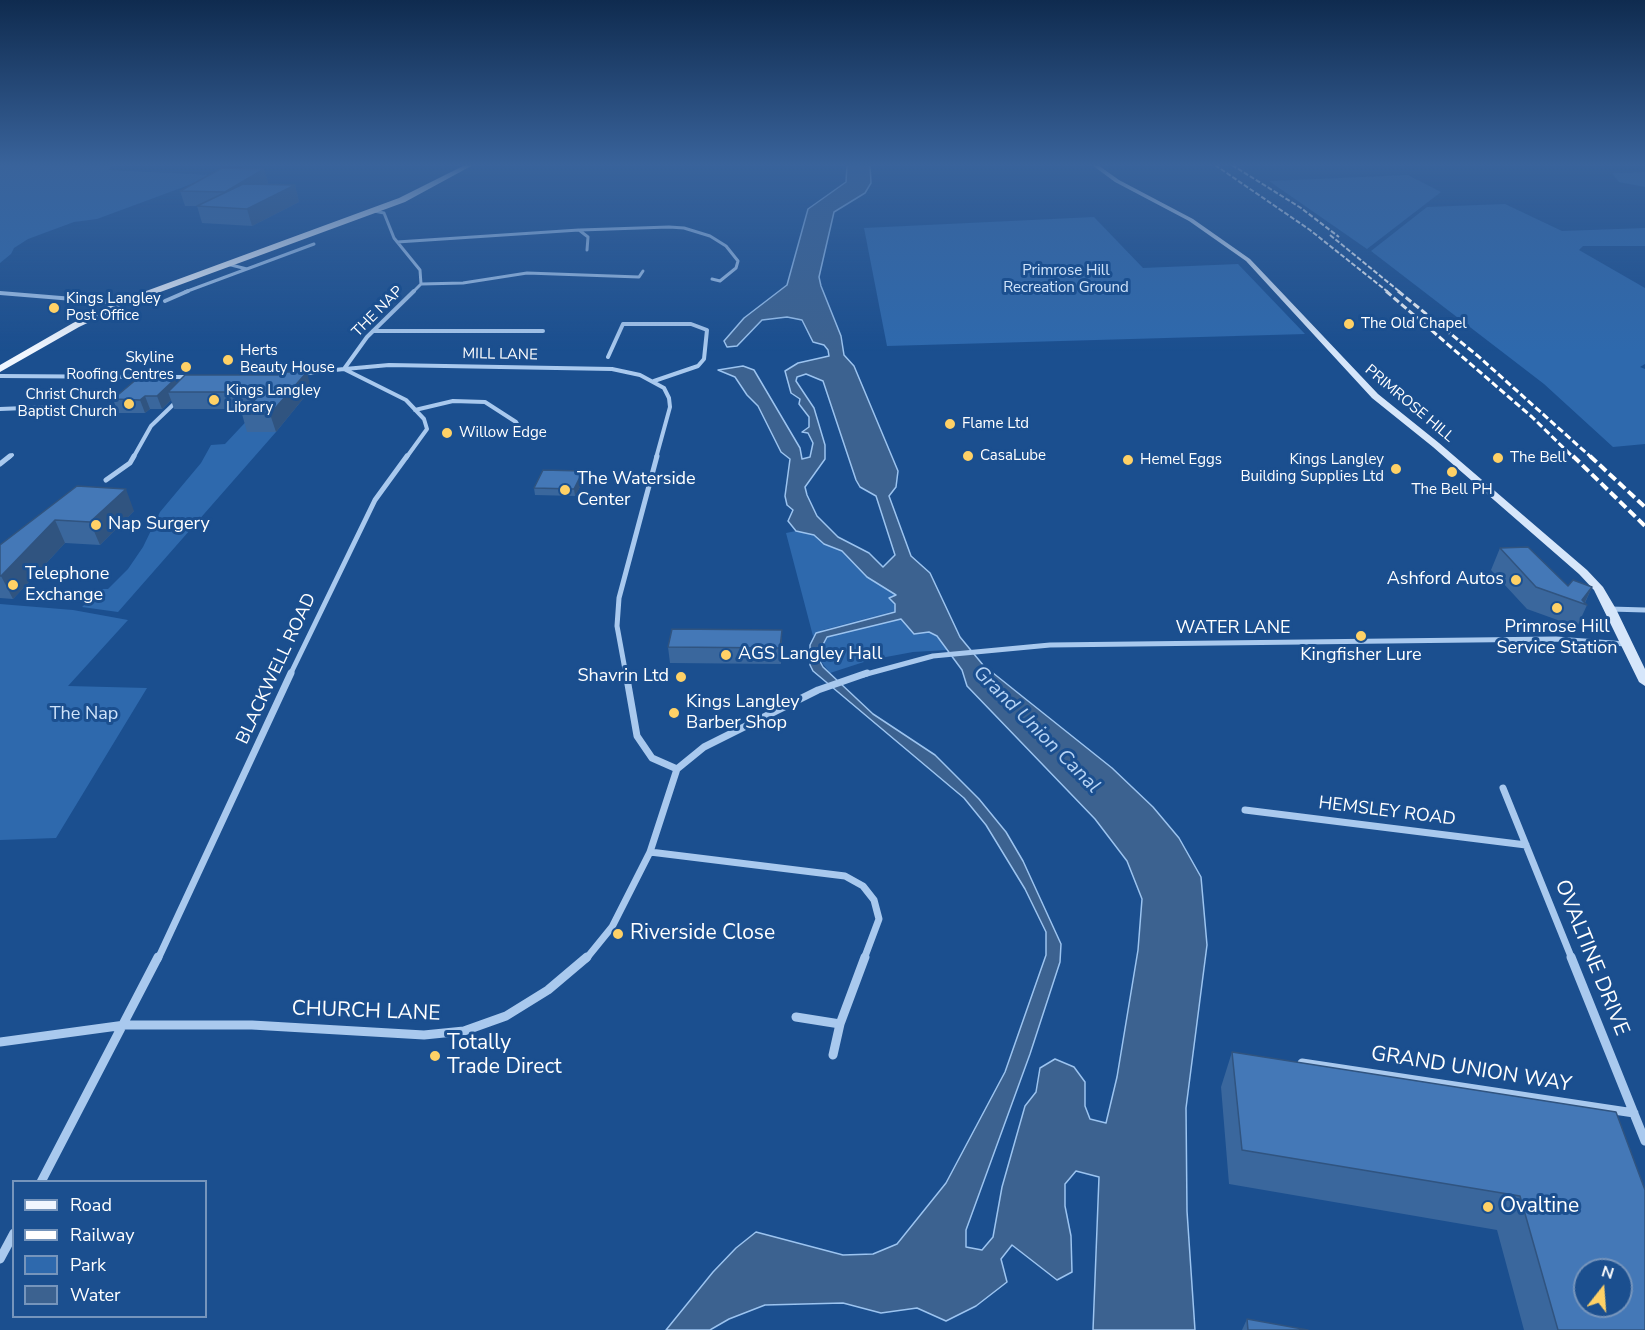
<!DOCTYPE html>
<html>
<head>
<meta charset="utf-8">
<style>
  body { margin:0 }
  #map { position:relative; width:1645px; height:1330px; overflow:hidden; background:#1b4f8f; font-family:"Nunito Sans",sans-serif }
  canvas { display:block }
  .legend { position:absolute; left:12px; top:1180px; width:195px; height:138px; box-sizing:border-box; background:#1b4f8f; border:2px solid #7695bc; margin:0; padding:8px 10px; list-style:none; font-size:18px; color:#fff }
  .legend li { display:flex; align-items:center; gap:12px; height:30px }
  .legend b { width:30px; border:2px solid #7695bc }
  .north { position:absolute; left:1573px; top:1258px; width:60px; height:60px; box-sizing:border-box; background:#1b4f8f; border:2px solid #7695bc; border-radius:50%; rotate:17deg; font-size:16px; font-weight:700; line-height:24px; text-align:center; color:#fff }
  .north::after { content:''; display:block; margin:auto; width:21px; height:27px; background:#ffd166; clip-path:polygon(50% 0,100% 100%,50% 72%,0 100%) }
</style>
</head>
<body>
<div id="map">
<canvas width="1645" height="1330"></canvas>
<ul class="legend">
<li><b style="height:8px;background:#f0f6ff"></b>Road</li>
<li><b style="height:8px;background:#fff"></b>Railway</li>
<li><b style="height:16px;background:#2e69ad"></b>Park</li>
<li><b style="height:16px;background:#3c6290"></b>Water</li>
</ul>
<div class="north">N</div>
</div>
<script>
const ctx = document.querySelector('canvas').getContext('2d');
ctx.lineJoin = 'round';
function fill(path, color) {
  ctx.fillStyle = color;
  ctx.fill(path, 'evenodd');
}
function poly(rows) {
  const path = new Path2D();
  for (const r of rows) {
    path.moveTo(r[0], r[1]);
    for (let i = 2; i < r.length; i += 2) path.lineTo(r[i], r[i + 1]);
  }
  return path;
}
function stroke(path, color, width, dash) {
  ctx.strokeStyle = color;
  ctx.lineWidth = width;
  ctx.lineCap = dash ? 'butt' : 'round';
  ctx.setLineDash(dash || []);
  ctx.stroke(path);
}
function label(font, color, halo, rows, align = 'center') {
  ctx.font = font + ' "Nunito Sans",sans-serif';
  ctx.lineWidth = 6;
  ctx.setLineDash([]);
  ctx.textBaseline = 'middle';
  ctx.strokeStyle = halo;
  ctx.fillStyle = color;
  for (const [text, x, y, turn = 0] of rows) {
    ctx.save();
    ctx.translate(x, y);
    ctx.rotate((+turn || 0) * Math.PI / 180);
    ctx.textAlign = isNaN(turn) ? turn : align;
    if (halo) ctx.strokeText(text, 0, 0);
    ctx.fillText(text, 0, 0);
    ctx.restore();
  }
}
fill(poly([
  [0,165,112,165,109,170,216,175,97,219,74,222,28,239,14,248,11,254,0,263],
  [1645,172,1645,187,1619,182,1612,173],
  [1408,175,1441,192,1367,249,1269,181],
  [1505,204,1562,231,1645,228,1645,246,1583,246,1579,250,1645,288,1645,364,1640,367,1645,369,1645,444,1613,447,1544,384,1371,251,1427,207],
  [1094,217,1143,268,1238,264,1305,334,887,346,864,228],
  [255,412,276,432,118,612,82,607,101,589,108,589,128,569,143,547,160,512,201,463,211,445,225,444],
  [796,531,814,535,824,544,842,551,880,585,895,592,896,596,889,598,895,604,895,611,823,630,813,636,786,533],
  [0,604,73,610,128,620,68,686,147,688,56,838,0,840],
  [901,619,914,634,929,632,937,636,947,650,913,652,870,660,830,673,817,656,827,636]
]), '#2e69ad');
const water = poly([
  [847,165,870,165,871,183,865,193,834,212,819,277,821,286,841,336,844,355,854,366,898,471,896,487,889,496,911,556,930,573,960,637,983,665,1112,768,1153,807,1179,838,1201,877,1207,945,1186,1108,1187,1211,1195,1330,1093,1330,1099,1177,1076,1171,1065,1184,1065,1206,1071,1236,1072,1272,1057,1280,1012,1245,1001,1259,1007,1282,976,1306,946,1321,917,1308,881,1313,843,1303,765,1305,729,1319,710,1330,666,1330,713,1272,736,1248,756,1232,843,1255,873,1254,897,1244,946,1183,1005,1072,1046,955,1046,932,1025,889,986,825,964,798,813,671,810,665,810,645,816,633,895,612,895,604,889,598,896,595,867,577,842,551,824,544,814,535,796,531,788,521,793,510,787,505,785,496,790,459,781,452,758,406,747,395,735,377,718,370,743,366,754,370,800,448,802,459,810,457,813,443,808,433,802,432,809,427,809,417,799,404,800,399,791,393,785,371,798,363,829,356,828,350,824,345,813,342,802,320,787,317,762,320,737,346,727,347,724,341,744,318,787,285,808,209,846,182,847,165],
  [806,374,823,381,856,480,860,487,876,496,895,555,883,567,869,553,838,537,817,516,807,495,805,487,825,459,825,445,814,408,796,381,797,377,806,374],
  [901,619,914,634,929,632,937,636,962,670,967,686,1095,819,1127,861,1142,899,1138,950,1117,1077,1106,1123,1090,1119,1085,1106,1085,1082,1074,1067,1055,1059,1040,1068,1036,1092,1025,1106,1002,1187,993,1237,982,1250,966,1247,966,1230,1030,1054,1060,962,1061,944,1023,861,1006,832,979,799,935,755,873,714,823,667,817,656,827,637,901,619]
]);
fill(water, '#3c6290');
stroke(water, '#9cc4f0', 1.5);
stroke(poly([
  [374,211,384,213,394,238,420,270,421,284],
  [580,230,669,227,684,228,710,236,726,246,738,261,736,268,720,281,712,279],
  [397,242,579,230,588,237,587,250],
  [227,264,247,269],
  [421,284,463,283,527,273,639,277,643,271],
  [185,292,314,244],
  [413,292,421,284]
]), '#a9c9ee', 3);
stroke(poly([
  [0,293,122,303],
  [165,301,188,291],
  [373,331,543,331],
  [608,357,623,324,691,324,707,330,704,359,698,366,654,381],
  [344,369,406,400,424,419,427,429,406,458],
  [345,369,389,365,612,369,640,375,664,388,669,398,670,407,656,458],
  [299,374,344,369,367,337,414,291],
  [0,376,148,377],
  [164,377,190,377],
  [0,409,50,407],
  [415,410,453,401,485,402,516,422,521,430],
  [8,458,12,455],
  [133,458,151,426,178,400]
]), '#a9c9ee', 4);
stroke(poly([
  [0,464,10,456],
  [106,480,130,463,134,456],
  [1610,609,1645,610],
  [290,675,375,500,407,456],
  [626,675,617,626,619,598,657,456],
  [863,675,933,656,1050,645,1556,639,1626,644]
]), '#a9c9ee', 5);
stroke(poly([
  [626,673,637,736,652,758,677,769],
  [1503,788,1572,959],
  [1245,810,1526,845],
  [650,852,845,876,863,886,874,900,879,919,864,959],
  [158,959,291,673],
  [586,959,612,927,650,852,677,769,704,747,818,690,867,673]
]), '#a9c9ee', 7);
stroke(poly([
  [1571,957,1645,1141],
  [796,1017,840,1024,865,957],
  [0,1042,125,1025,252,1025,424,1035,464,1031,506,1016,548,990,587,957],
  [833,1055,840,1024],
  [1302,1063,1634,1113],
  [41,1182,158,957],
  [0,1259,14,1233]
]), '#a9c9ee', 9);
fill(poly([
  [1092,165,1098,165,1119,180,1193,219,1250,259,1378,394,1439,443,1587,570,1603,587,1616,609,1645,669,1645,686,1639,682,1594,590,1579,574,1433,447,1372,398,1246,261,1189,221,1115,182,1092,165]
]), '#d6e6fa');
fill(poly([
  [465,165,473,165,405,202,125,305,79,327,0,372,0,365,73,323,119,301,399,198,465,165]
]), '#f0f6ff');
stroke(poly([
  [1215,165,1310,230,1388,292],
  [1232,165,1301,208,1339,237],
  [1330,235,1400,292]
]), '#fff', 2, [5, 2]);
stroke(poly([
  [1386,291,1532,417,1574,458],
  [1398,291,1478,356,1592,458]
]), '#fff', 3, [7, 3]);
stroke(poly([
  [1573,456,1645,526],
  [1590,456,1645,507]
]), '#fff', 4, [9, 4]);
fill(poly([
  [264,169,268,183,266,185,295,185,299,202,252,226,202,223,197,206,185,206,180,191],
  [170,373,172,379,177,383,311,389,276,432,247,432,242,414,246,409,174,409,171,400,162,409,150,409,145,413,118,413,113,399],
  [584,479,575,496,535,495,534,488],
  [77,486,134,511,100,545,65,543,13,599,0,598,0,545],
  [1500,548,1568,586,1592,587,1585,603,1587,605,1577,627,1527,609,1491,570],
  [782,646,781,664,670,663,668,647],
  [1232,1052,1645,1190,1645,1330,1524,1330,1497,1230,1229,1184,1221,1087],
  [1247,1319,1308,1330,1242,1330]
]), '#3a679d');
fill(poly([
  [264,169,268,183,229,207,225,192],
  [295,185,299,202,252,226,247,209],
  [307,372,311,389,276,432,270,414],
  [170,373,172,381,175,379,179,392,168,392,171,400,162,409,157,396,164,378],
  [145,396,150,409,145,413,140,400],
  [583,471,584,479,575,496,574,489],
  [126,489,134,511,100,545,90,522],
  [55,520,65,543,13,599,1,576],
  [1592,587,1584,604,1582,600],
  [782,630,782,646,781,664,780,648]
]), '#305480');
const building = poly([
  [222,168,264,169,225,192,180,191,222,168],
  [243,184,295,185,247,209,197,206,243,184],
  [280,372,307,372,270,414,242,414,262,392,168,392,185,375,278,375,280,372],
  [144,373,170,373,164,378,175,379,157,396,145,396,140,400,113,399,144,373],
  [543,470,583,471,574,489,534,488,543,470],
  [77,486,126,489,90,522,55,520,1,576,0,576,0,545,77,486],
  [1528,547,1568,586,1573,580,1592,587,1582,600,1587,605,1536,587,1500,548,1528,547],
  [672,629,782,630,780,648,668,647,672,629],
  [1232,1052,1616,1112,1645,1190,1645,1330,1558,1330,1520,1196,1242,1150,1232,1052],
  [1585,1270,1621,1270,1621,1306,1585,1306,1585,1270],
  [1247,1319,1308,1330,1248,1330,1247,1319]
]);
fill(building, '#4478b7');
stroke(building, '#305480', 1.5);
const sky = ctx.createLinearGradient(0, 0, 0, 351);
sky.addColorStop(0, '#0f2b4f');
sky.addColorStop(0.47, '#39639b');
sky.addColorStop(1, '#39639b00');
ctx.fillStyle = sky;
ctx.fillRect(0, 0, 1645, 351);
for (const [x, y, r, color] of [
  [54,308,6,"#ffd166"],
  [1349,324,6,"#ffd166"],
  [228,360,6,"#ffd166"],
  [186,367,6,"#ffd166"],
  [214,400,6,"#ffd166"],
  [129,404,6,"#ffd166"],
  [950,424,6,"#ffd166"],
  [447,433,6,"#ffd166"],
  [968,456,6,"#ffd166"],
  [1498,458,6,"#ffd166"],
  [1128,460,6,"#ffd166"],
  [1396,469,6,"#ffd166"],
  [1452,472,6,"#ffd166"],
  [565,490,6,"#ffd166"],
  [96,525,6,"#ffd166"],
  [1516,580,6,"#ffd166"],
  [13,585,6,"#ffd166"],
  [1557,608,6,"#ffd166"],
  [1361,636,6,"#ffd166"],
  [726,655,6,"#ffd166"],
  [681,677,6,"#ffd166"],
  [674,713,6,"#ffd166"],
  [618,934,6,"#ffd166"],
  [435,1056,6,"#ffd166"],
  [1488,1207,6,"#ffd166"]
]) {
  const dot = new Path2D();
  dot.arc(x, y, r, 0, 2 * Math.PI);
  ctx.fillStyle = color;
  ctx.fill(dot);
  stroke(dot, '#1b4f8f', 2);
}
label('15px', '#cfe3fa', '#1b4f8f', [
  ["Primrose Hill",1066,271],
  ["Recreation Ground",1066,288]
]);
label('15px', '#fff', '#1b4f8f', [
  ["Kings Langley",66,299],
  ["Post Office",66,316],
  ["The Old Chapel",1361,324],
  ["Herts",240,351],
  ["Beauty House",240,368],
  ["Skyline",174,358,"right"],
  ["Roofing Centres",174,375,"right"],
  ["Kings Langley",226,391],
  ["Library",226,408],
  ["Christ Church",117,395,"right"],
  ["Baptist Church",117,412,"right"],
  ["Flame Ltd",962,424],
  ["Willow Edge",459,433],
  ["CasaLube",980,456],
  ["The Bell",1510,458],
  ["Hemel Eggs",1140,460],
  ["Kings Langley",1384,460,"right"],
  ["Building Supplies Ltd",1384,477,"right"],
  ["The Bell PH",1452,490,"center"]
], 'left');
label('15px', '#fff', '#1b4f8f', [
  ["THE NAP",378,312,-45],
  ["MILL LANE",500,355,1],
  ["PRIMROSE HILL",1409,404,40]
]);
label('18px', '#fff', '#1b4f8f', [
  ["The Waterside",577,480],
  ["Center",577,501],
  ["Nap Surgery",108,525],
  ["Telephone",25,575],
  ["Exchange",25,596],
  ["Ashford Autos",1504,580,"right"],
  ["Primrose Hill",1557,628,"center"],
  ["Service Station",1557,649,"center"],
  ["AGS Langley Hall",738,655],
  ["Kingfisher Lure",1361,656,"center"],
  ["Shavrin Ltd",669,677,"right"],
  ["Kings Langley",686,703],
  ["Barber Shop",686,724]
], 'left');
label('18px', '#fff', '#1b4f8f', [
  ["WATER LANE",1233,629],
  ["BLACKWELL ROAD",277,669,-65],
  ["HEMSLEY ROAD",1387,812,7]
]);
label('18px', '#cfe3fa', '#1b4f8f', [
  ["The Nap",84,715]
]);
label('italic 20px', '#b5d3f5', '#1b4f8f', [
  ["Grand Union Canal",1036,730,45]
]);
label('21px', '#fff', '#1b4f8f', [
  ["Riverside Close",630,934],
  ["Totally",447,1044],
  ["Trade Direct",447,1068],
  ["Ovaltine",1500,1207]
], 'left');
label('21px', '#fff', '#1b4f8f', [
  ["OVALTINE DRIVE",1591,958,68],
  ["CHURCH LANE",366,1012,2],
  ["GRAND UNION WAY",1471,1070,9]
]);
</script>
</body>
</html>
